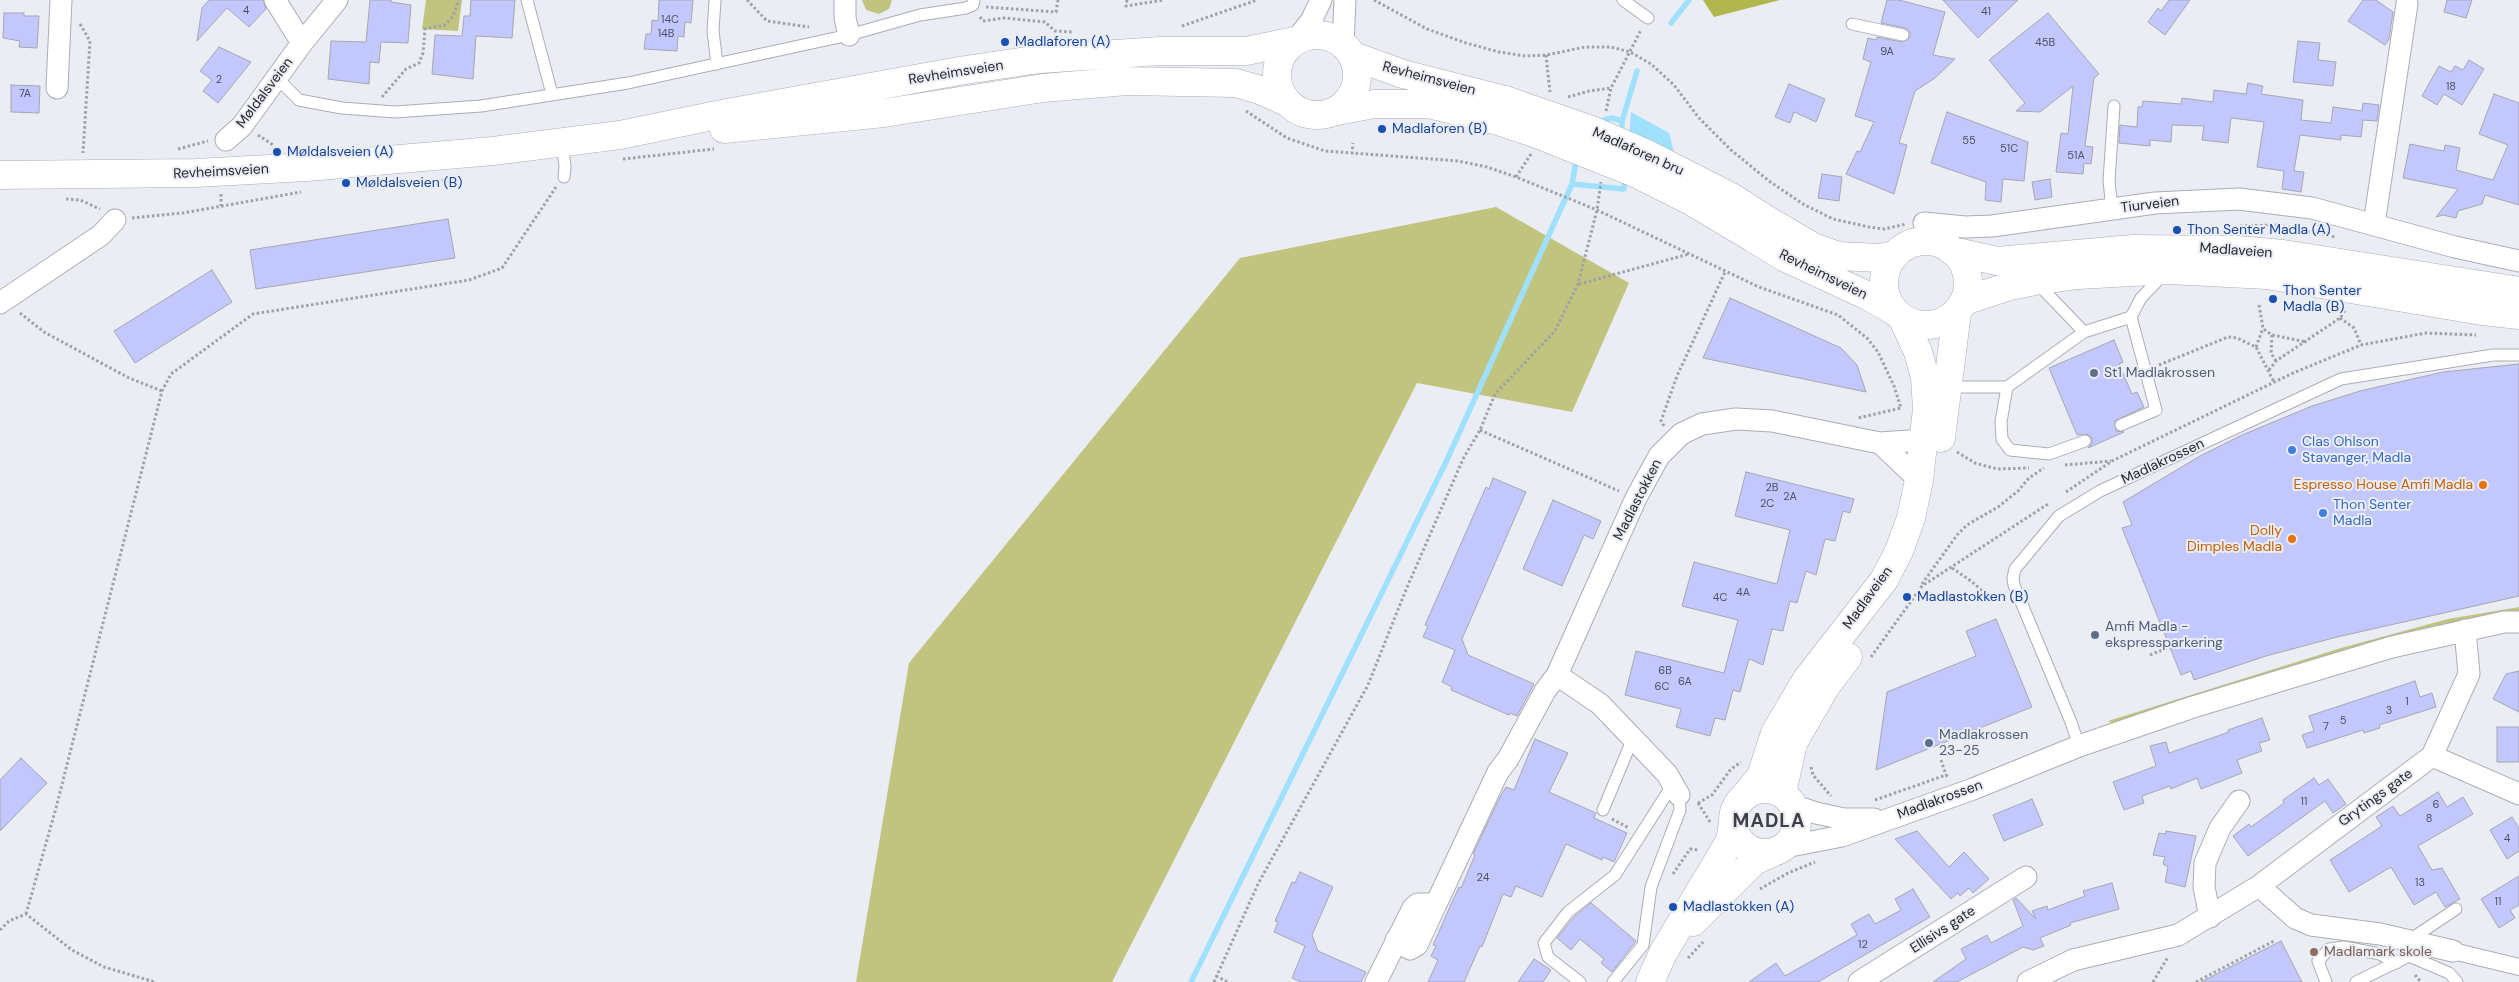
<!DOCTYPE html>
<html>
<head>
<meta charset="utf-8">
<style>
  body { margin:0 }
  canvas { display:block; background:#ebedf5 }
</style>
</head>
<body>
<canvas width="2519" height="982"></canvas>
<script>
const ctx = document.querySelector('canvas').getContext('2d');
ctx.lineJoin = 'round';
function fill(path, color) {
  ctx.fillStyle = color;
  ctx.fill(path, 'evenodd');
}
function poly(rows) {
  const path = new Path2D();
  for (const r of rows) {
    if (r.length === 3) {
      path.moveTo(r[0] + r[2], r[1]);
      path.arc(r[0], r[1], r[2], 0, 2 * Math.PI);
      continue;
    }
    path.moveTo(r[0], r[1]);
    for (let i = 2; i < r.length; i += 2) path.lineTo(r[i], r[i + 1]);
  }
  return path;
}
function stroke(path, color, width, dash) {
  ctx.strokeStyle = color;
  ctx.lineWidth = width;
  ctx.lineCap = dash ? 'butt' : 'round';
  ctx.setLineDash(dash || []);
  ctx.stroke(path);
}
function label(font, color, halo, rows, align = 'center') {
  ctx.font = font + ' "DM Sans",sans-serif';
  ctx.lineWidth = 4;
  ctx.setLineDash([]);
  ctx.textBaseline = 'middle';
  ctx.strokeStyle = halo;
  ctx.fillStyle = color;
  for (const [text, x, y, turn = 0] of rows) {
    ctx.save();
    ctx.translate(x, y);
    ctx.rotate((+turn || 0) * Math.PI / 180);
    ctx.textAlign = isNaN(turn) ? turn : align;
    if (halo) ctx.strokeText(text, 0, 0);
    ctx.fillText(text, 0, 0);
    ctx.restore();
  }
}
fill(poly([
  [426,0,462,0,458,31,422,29],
  [862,0,892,0,889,9,879,14,866,10],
  [1496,207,1629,283,1572,412,1417,383,1112,982,856,982,909,663,1240,258],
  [2519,607,2519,618,2113,724,2108,721,2341,648,2448,619]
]), '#c0c47e');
fill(poly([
  [1703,0,1780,0,1714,17]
]), '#b1b64d');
fill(poly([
  [1631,112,1669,133,1678,167,1627,171]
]), '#9fe0fd');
stroke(poly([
  [1671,23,1689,0],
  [1598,122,1612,118,1622,121],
  [1622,134,1622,121,1637,71],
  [1572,184,1624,189,1624,176],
  [1191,982,1446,462,1572,184,1577,156]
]), '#9fe0fd', 5.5);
const building = poly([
  [209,0,263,0,266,9,249,27,227,8,197,41,202,8,209,0],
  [370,0,391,0,391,2,411,5,408,43,381,42,379,63,370,62,369,84,328,79,331,41,366,42,370,0],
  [471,0,515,0,512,38,476,36,473,79,432,74,435,35,462,36,464,16,470,16,471,0],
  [659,0,693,0,691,23,685,22,684,37,678,36,677,51,644,49,646,34,651,34,652,20,658,21,659,0],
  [1887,0,1899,0,1945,12,1933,55,1955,59,1935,78,1915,91,1899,143,1907,145,1894,194,1846,174,1857,151,1860,152,1874,122,1855,116,1871,62,1863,59,1868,38,1876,40,1877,37,1902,42,1910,37,1910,32,1905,28,1881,23,1887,0],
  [1943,0,2018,0,1978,38,1943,0],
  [2169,0,2190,0,2165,35,2148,22,2158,8,2161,11,2169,0],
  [2363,0,2376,0,2393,12,2389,39,2385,45,2348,21,2363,0],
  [2447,0,2472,0,2466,18,2444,12,2447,0],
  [4,13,24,13,24,16,39,16,37,48,19,47,20,41,3,38,4,13],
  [2048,13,2099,74,2094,78,2085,146,2093,147,2091,164,2084,163,2083,174,2056,172,2061,133,2068,134,2073,86,2040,112,2016,111,2025,103,1989,60,2048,13],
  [2298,41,2320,43,2318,60,2336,62,2333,86,2293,82,2298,41],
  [219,47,251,62,218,103,203,91,212,80,200,71,219,47],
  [2469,60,2484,69,2462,105,2444,94,2437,105,2422,96,2439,66,2451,72,2455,66,2463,70,2469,60],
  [2248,83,2263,86,2261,94,2303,100,2301,120,2331,123,2333,107,2362,111,2363,103,2379,105,2377,121,2363,120,2361,137,2341,135,2341,140,2300,135,2294,171,2304,172,2301,192,2282,189,2284,171,2257,167,2264,122,2231,118,2228,143,2202,140,2204,126,2172,125,2171,142,2150,140,2150,146,2119,143,2120,125,2137,127,2138,107,2142,107,2143,101,2181,104,2182,98,2213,102,2214,90,2246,94,2248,83],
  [1789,84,1825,99,1816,122,1794,112,1790,123,1775,117,1789,84],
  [11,85,40,86,39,113,11,112,11,85],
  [2494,94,2519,103,2519,205,2485,195,2482,204,2458,211,2456,218,2443,215,2436,217,2458,189,2403,178,2410,144,2444,151,2445,145,2460,148,2456,170,2493,180,2508,145,2479,134,2494,94],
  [1947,112,2028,142,2024,181,2003,179,2001,202,1985,200,1986,182,1931,163,1947,112],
  [1822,174,1842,177,1839,201,1818,198,1822,174],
  [2050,179,2052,197,2035,200,2032,182,2050,179],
  [448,219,455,258,256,289,250,250,448,219],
  [212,270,232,302,135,363,114,331,212,270],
  [1730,298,1841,348,1857,365,1866,392,1703,358,1730,298],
  [2114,340,2123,362,2119,364,2132,394,2137,392,2144,407,2115,421,2116,431,2124,432,2088,448,2092,443,2092,438,2087,434,2077,435,2049,368,2114,340],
  [2519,364,2519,596,2337,637,2266,656,2194,680,2191,671,2181,675,2122,528,2132,525,2123,502,2200,456,2242,435,2312,406,2360,391,2443,372,2519,364],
  [1746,472,1854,499,1850,513,1843,511,1835,541,1825,539,1816,575,1806,571,1797,603,1790,601,1783,631,1772,629,1763,665,1749,659,1740,692,1733,690,1725,720,1715,718,1710,736,1676,727,1681,709,1625,695,1636,651,1724,673,1738,620,1682,606,1694,562,1777,584,1790,530,1735,516,1746,472],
  [1493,478,1526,492,1462,639,1468,655,1534,684,1517,716,1510,713,1509,715,1451,690,1452,687,1442,682,1455,650,1423,637,1428,626,1425,625,1486,487,1489,489,1493,478],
  [1553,500,1601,521,1593,539,1584,535,1562,586,1523,569,1553,500],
  [1996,619,2032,707,1876,770,1887,692,1976,656,1966,631,1996,619],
  [2519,671,2519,712,2493,699,2506,674,2519,671],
  [2415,681,2420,697,2432,693,2436,707,2379,725,2380,728,2364,733,2363,730,2307,748,2302,735,2314,731,2309,716,2415,681],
  [2262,718,2270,740,2259,743,2262,751,2237,760,2242,773,2201,789,2197,778,2171,789,2170,786,2142,796,2144,803,2124,810,2113,782,2156,766,2150,746,2166,742,2169,753,2229,732,2228,730,2262,718],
  [2497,727,2519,727,2519,762,2497,762,2497,727],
  [1535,739,1568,753,1549,792,1596,813,1594,818,1627,833,1614,862,1603,857,1602,860,1566,844,1542,897,1516,886,1511,897,1503,894,1482,947,1480,946,1464,982,1428,982,1438,960,1431,956,1436,946,1433,945,1452,902,1459,887,1461,888,1475,855,1473,854,1500,797,1506,787,1514,790,1535,739],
  [21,758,47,783,0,831,0,780,21,758],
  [2314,778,2319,785,2328,779,2346,804,2333,813,2325,801,2248,856,2233,836,2249,824,2251,827,2284,803,2283,800,2314,778],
  [2438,792,2447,807,2463,797,2473,814,2418,846,2432,870,2442,868,2460,899,2445,907,2436,892,2414,905,2391,867,2349,892,2330,860,2382,826,2376,817,2393,806,2400,816,2438,792],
  [2032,799,2043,825,2004,841,1993,815,2032,799],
  [2512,817,2519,828,2519,851,2507,859,2490,830,2512,817],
  [1917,831,1949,867,1964,852,1989,879,1973,893,1969,888,1960,896,1958,893,1951,899,1895,839,1917,831],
  [2166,831,2196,836,2185,887,2165,882,2168,867,2163,864,2165,857,2153,855,2159,833,2166,834,2166,831],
  [1300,872,1333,887,1312,935,1318,951,1366,972,1361,982,1301,982,1292,978,1305,946,1274,932,1278,922,1275,921,1292,882,1295,883,1300,872],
  [2519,876,2519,905,2510,910,2515,918,2499,928,2481,899,2519,876],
  [2112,883,2119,909,2070,923,2071,925,2040,938,2044,946,2033,950,2023,947,1957,982,1933,982,1966,959,1961,949,1987,935,1991,943,2023,926,2013,900,2016,898,2036,919,2032,911,2047,906,2048,910,2085,896,2083,891,2112,883],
  [1913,889,1930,917,1818,982,1749,982,1776,963,1785,976,1857,935,1851,924,1869,914,1875,924,1901,910,1895,899,1913,889],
  [1591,903,1636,941,1612,972,1601,963,1604,959,1580,939,1571,950,1557,938,1575,916,1591,903],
  [2281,941,2302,982,2201,982,2281,941],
  [1534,959,1551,970,1543,982,1518,982,1534,959]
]);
fill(building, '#c2c7fe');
stroke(building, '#a5a7af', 1);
const service = poly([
  [527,0,552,94],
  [715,0,713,31,717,64],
  [1623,0,1648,18],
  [1852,24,1903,35],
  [278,79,299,100,342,108,395,112,481,106,628,83,849,35,920,15,966,8,973,5,974,0],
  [562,143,565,166,564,177],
  [2112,209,2109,181,2114,106],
  [2036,282,2084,332],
  [2131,317,2141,298,2163,275],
  [1948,387,2007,387,2084,332,2131,317,2156,410,2121,425],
  [2007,387,2001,422,2002,439,2010,450,2049,454,2085,441],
  [2079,746,2071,722,2014,585,2013,578,2015,569,2059,516,2100,491,2341,379,2493,355,2519,355],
  [1603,810,1633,738],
  [2408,941,2456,909],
  [2409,956,2449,973,2457,982],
  [1580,982,1548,957,1544,943,1568,912,1615,875,1673,784],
  [1613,982,1643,945,1651,887,1680,810,1679,795],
  [2326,982,2318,961,2329,949,2344,947,2380,954,2396,963],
  [2356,982,2409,956,2423,944]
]);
const pedestrian = poly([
  [2453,951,2519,967]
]);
const minor = poly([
  [275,0,302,43],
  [845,0,845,18,849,35],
  [1295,41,1311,21,1321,0],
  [1343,44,1345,0],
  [57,88,61,0],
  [226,140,242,126,302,43,337,0],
  [1924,223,1965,227,1992,226,2155,203,2239,199,2312,208,2455,247,2519,261],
  [2374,224,2407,4],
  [0,303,101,235,115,220],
  [1880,443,1919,480],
  [1557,675,1600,704,1667,774,1679,795],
  [2432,756,2519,794],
  [1795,806,1816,813,1844,819,1874,819],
  [1785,847,1842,836,1973,789,2079,746,2193,707,2392,647,2504,622,2519,622],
  [2259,886,2295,918,2311,925,2380,934,2453,951],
  [2210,917,2204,887,2205,863,2220,828,2239,801],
  [1396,940,1410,949,1417,945,1436,904],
  [1376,982,1413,908,1418,904,1436,904,1498,772,1508,759,1545,691,1557,675,1636,498,1659,456,1681,434,1702,424,1736,419,1772,421,1880,443,1923,440],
  [1859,982,2026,877],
  [2028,982,2073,960,2178,935,2259,886,2432,756,2469,674,2465,630]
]);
const secondary = poly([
  [1941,438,1957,312],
  [1765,821,32],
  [1782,793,1793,743,1826,686,1848,657],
  [1744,797,1761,776,1775,733,1807,679,1884,580,1899,551,1911,518,1919,480,1927,409,1925,377,1918,352,1903,319],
  [1693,922,1754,861,1772,853],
  [1650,982,1663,953,1730,841,1733,823]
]);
const primary = poly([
  [1317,75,40],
  [1353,56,1403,74,1505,100],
  [1332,112,1374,104,1428,104,1498,121],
  [724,129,884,113,1043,88,1127,81,1236,83,1260,90,1289,103],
  [0,175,195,173,307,167,493,151,620,135,727,113,959,71,1040,59,1160,51,1246,51,1295,41],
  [1764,218,1813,247,1838,256,1880,258,1895,255],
  [1753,238,1784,257,1868,296,1894,311],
  [1926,283,42],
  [1952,251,1997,261,2133,249,2237,250,2283,254,2519,291],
  [1964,301,2010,286,2035,281,2078,275,2169,270,2267,275,2482,311,2519,315]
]);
stroke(service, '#abadb5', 13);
stroke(pedestrian, '#abadb5', 18);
stroke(minor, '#abadb5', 23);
stroke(secondary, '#abadb5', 29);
stroke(primary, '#abadb5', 29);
stroke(poly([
  [747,0,767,21,809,27],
  [1127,0,1126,6,1164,0],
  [1374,0,1427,29,1466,43,1499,52,1525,56,1546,55,1585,47,1611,47,1630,52,1651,64,1674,85,1699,118,1731,150,1769,181,1803,204,1833,219,1869,227,1884,229,1906,224],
  [986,7,1056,12,1058,0],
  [980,17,983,21,1004,18,1045,22,1055,31,1073,32],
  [80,24,90,41,83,153],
  [1182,26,1257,0],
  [1546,55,1550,92],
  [382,97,406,69,419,63,423,53,425,29,445,25,453,16,459,0],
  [1568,97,1589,91,1611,88],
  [1246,111,1287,138,1325,151,1458,161,1487,167,1516,177,1597,210,1759,287,1838,315,1867,338,1878,352,1894,386,1901,408,1858,418],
  [1606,111,1611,88,1641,30],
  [258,135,273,145],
  [178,149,208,141],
  [1352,154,1353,143],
  [623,159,714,149],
  [1516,177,1531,154],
  [362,187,461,179],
  [221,194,221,206],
  [66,199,80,200,100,209],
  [132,218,183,213,301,192],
  [2240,226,2279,225],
  [2283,226,2335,237],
  [1579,284,1689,254],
  [2259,305,2263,328,2266,331,2272,335,2307,342],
  [20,313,44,332,129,378,162,391],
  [2340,318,2354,328,2361,345],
  [2272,335,2271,353,2276,361],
  [2256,347,2263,328],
  [2159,365,2228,337,2237,338,2256,347,2274,382],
  [2269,370,2276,361,2340,318,2345,310],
  [1664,426,1661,421,1677,376,1725,272],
  [1480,430,1619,491],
  [1957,452,1975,463,1997,469,2029,468],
  [2065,465,2111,461],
  [2066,492,2112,461,2293,373,2361,345,2426,333,2476,335],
  [1952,568,1971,581,1995,602],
  [1922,584,1957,535,1967,525,1998,507,2018,491,2029,478,2044,468],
  [2150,655,2170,647],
  [1871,657,1922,586,2048,504],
  [1941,760,1946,775],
  [1811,767,1813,775,1831,796],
  [1875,800,1946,775,1949,778],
  [1698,803,1712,795,1731,769,1741,762],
  [1698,803,1710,822],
  [1612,819,1629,828],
  [1673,874,1690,849,1698,850],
  [1760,889,1788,873,1815,862],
  [26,914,56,808,162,391,171,374,253,314,469,280,502,268,556,187],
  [0,930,9,921,26,914,72,950,104,967,155,982],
  [1688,958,1703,942],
  [2415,975,2421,982],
  [1216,976,1228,982],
  [1214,982,1258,884,1368,685,1405,592,1463,459,1480,430,1495,394,1555,331,1578,284,1597,210,1601,182],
  [2153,982,2168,957],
  [2196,982,2274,941]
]), '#9fa1a7', 3, [2.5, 2.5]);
stroke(service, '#fff', 11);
stroke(pedestrian, '#fff', 16);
stroke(minor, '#fff', 21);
stroke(secondary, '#fff', 28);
stroke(primary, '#fff', 28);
const primaryBridge = poly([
  [1505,100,1594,131,1645,153,1733,198,1764,218],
  [1498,121,1537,134,1635,173,1691,201,1753,238]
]);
stroke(primaryBridge, '#abadb5', 29, []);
stroke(primaryBridge, '#fff', 28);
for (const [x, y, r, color] of [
  [1005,42,5,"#1a4fb4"],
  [1382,129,5,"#1a4fb4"],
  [277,152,5,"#1a4fb4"],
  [346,183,5,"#1a4fb4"],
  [2177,230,5,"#1a4fb4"],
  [2273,299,5,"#1a4fb4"],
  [2094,373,5,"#5c6f8a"],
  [2292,450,5,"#3f7fe0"],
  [2483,485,5,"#e8710a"],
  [2323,513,5,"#3f7fe0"],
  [2292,539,5,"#e8710a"],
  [1907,597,5,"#1a4fb4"],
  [2095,635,5,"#5c6f8a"],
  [1929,743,5,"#5c6f8a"],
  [1673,907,5,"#1a4fb4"],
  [2314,952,5,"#8d6e63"]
]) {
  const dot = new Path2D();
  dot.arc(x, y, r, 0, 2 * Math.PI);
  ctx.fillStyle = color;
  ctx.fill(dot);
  stroke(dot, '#ebedf5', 2);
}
label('11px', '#4e5060', null, [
  ["4",246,11],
  ["41",1986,12],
  ["14C",670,20],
  ["14B",666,34],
  ["45B",2045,43],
  ["9A",1887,52],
  ["2",219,80],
  ["18",2451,87],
  ["7A",25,94],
  ["55",1969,141],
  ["51C",2009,149],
  ["51A",2076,156],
  ["2B",1772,488],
  ["2A",1790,497],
  ["2C",1767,504],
  ["4A",1743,593],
  ["4C",1720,598],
  ["6B",1665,671],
  ["6A",1685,682],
  ["6C",1662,687],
  ["1",2407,702],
  ["3",2389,711],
  ["5",2343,721],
  ["7",2326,727],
  ["11",2304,802],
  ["6",2436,805],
  ["8",2429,819],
  ["4",2507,839],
  ["24",1483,878],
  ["13",2420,883],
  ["11",2498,902],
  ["12",1863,945]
]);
label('14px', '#164399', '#ebedf5', [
  ["Madlaforen (A)",1015,42],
  ["Madlaforen (B)",1392,129],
  ["Møldalsveien (A)",287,152],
  ["Møldalsveien (B)",356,183],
  ["Thon Senter Madla (A)",2187,230],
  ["Thon Senter",2283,291],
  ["Madla (B)",2283,307],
  ["Madlastokken (B)",1917,597],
  ["Madlastokken (A)",1683,907]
], 'left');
label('14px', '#27282b', '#ebedf5', [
  ["Revheimsveien",956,73,-9],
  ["Revheimsveien",1429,79,15],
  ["Møldalsveien",265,93,-53],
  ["Madlaforen bru",1638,152,24],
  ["Revheimsveien",221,172,-3],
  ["Tiurveien",2150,205,-7],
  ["Madlaveien",2236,251,4],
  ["Revheimsveien",1823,275,26],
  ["Madlakrossen",2163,462,-25],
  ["Madlastokken",1638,500,-63],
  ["Madlaveien",1868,598,-54],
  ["Grytings gate",2376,798,-36],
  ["Madlakrossen",1940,800,-20],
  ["Ellisivs gate",1943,930,-33]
]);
label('14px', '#4e5e75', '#ebedf5', [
  ["St1 Madlakrossen",2104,373],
  ["Amfi Madla -",2105,627],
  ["ekspressparkering",2105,643],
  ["Madlakrossen",1939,735],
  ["23-25",1939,751]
], 'left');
label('14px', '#366cbe', '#ebedf5', [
  ["Clas Ohlson",2302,442],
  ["Stavanger, Madla",2302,458],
  ["Thon Senter",2333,505],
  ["Madla",2333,521]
], 'left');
label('14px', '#c56008', '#ebedf5', [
  ["Espresso House Amfi Madla",2473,485],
  ["Dolly",2282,531],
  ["Dimples Madla",2282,547]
], 'right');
label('14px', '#785e54', '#ebedf5', [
  ["Madlamark skole",2324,952]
], 'left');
ctx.letterSpacing = '1px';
label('bold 19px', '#3f3f46', '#ebedf5', [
  ["MADLA",1769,822]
]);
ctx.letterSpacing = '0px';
</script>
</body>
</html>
